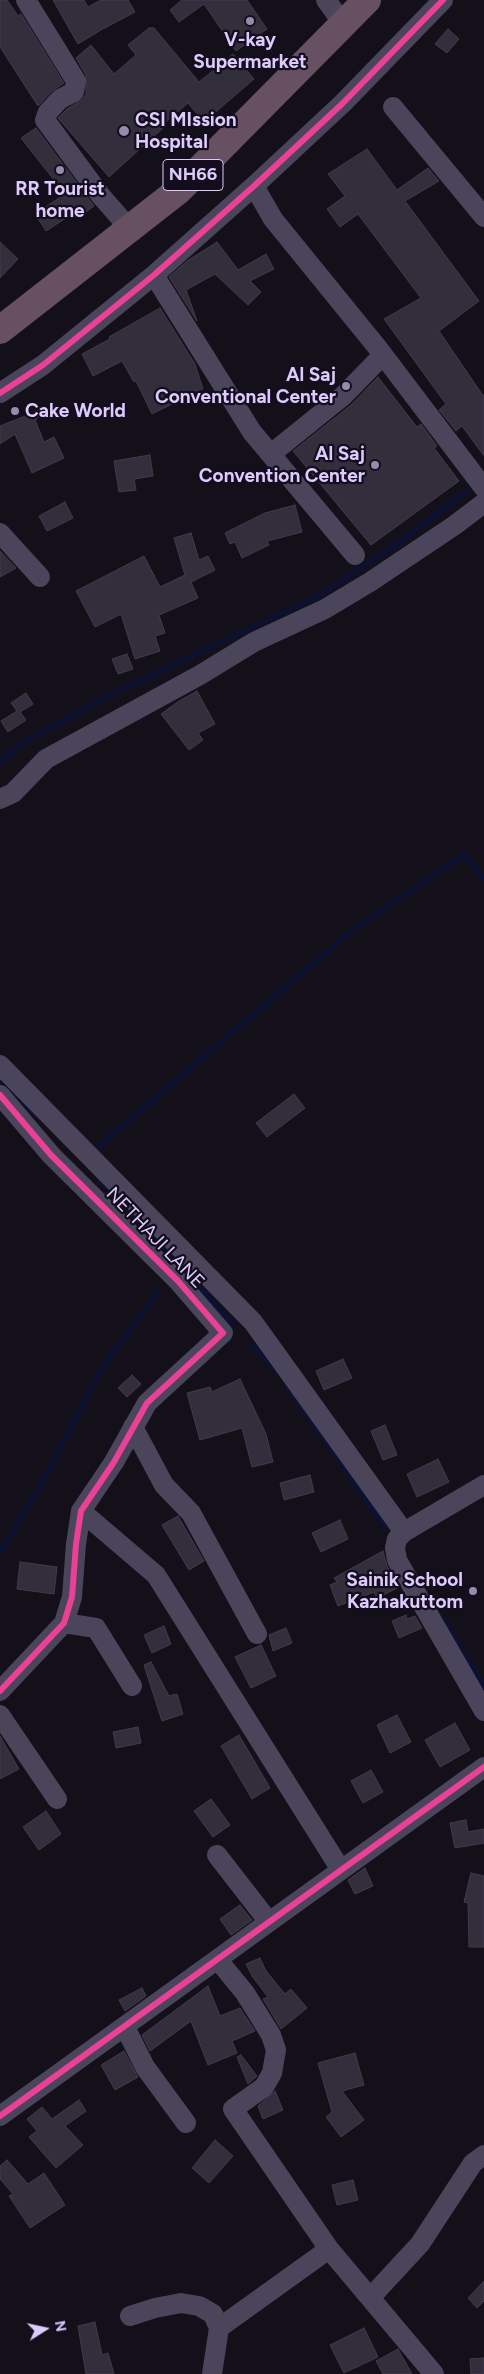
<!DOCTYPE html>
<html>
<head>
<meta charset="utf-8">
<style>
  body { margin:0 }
  #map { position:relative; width:484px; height:2374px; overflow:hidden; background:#14101a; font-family:Figtree,sans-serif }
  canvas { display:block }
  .north { position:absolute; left:20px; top:2304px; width:50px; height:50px; -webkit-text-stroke:4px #130d1d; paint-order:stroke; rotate:80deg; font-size:14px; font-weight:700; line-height:20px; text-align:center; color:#dccbfc }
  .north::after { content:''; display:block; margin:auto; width:18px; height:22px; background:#dccbfc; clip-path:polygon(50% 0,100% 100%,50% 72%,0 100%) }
</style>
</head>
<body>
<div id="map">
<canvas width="484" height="2374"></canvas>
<div class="north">N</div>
</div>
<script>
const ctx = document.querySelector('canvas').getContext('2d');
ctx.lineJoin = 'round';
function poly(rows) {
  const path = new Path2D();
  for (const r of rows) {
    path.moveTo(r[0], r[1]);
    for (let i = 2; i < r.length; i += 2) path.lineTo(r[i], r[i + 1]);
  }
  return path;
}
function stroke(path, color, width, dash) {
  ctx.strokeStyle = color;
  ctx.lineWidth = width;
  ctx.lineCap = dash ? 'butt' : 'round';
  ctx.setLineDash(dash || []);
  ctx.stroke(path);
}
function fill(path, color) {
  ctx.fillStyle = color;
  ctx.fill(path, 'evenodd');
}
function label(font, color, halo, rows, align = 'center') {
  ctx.font = font + ' Figtree,sans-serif';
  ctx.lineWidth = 4.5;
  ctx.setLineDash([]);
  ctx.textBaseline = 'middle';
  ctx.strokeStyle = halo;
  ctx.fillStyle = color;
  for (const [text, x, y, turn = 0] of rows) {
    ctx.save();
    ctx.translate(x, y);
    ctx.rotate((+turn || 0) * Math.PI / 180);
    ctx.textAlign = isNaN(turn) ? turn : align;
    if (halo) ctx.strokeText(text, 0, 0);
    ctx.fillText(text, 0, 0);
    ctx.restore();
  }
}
stroke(poly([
  [0,762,26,741,106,697,316,597,393,547,468,490],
  [0,1083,35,1114],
  [99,1146,355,928,464,855,484,878],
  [100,1181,164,1248,232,1324],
  [251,1344,278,1373],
  [284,1382,385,1527],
  [0,1553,45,1477,103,1366,158,1292],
  [441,1616,484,1686]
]), '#0c1134', 5);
const building = poly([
  [0,0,7,0,18,16,21,14,64,83,52,91,38,106,0,47,0,0],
  [53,0,84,0,88,7,101,0,128,0,135,12,101,30,78,44,53,0],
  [182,0,247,0,267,29,236,51,204,4,179,22,170,10,182,0],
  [149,28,154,28,199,82,233,54,254,79,204,122,188,103,161,126,163,128,109,177,58,118,67,109,83,99,86,94,86,75,76,58,91,45,114,74,136,55,128,45,149,28],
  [448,29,459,39,447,53,435,44,448,29],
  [36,128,94,206,82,215,78,210,46,231,35,214,65,194,21,138,36,128],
  [367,149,397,190,428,168,439,181,405,201,479,301,439,331,484,397,484,456,462,426,456,431,439,410,446,404,384,319,421,298,358,214,340,227,327,209,345,196,328,174,367,149],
  [0,242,18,259,0,278,0,242],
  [217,242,238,270,266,254,274,269,250,281,261,292,248,305,215,274,186,290,197,321,169,277,187,261,217,242],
  [160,308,195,364,203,389,174,397,176,402,152,414,136,381,134,382,122,361,93,376,82,354,110,339,109,337,160,308],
  [378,377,417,427,421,424,437,446,434,448,459,481,371,545,293,451,351,405,378,377],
  [38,411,40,416,35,420,44,442,54,437,64,458,32,473,15,434,0,444,0,426,38,411],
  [150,455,153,476,134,479,136,490,119,492,114,461,150,455],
  [65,502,73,518,47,531,39,516,65,502],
  [295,505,302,532,267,541,269,545,242,558,235,542,230,544,225,533,265,513,295,505],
  [191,533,199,560,208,556,215,570,191,582,198,598,159,615,165,633,155,636,160,651,135,659,121,614,95,627,76,591,144,556,160,587,185,575,174,538,191,533],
  [0,551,16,568,0,577,0,551],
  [127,654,133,669,118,674,112,659,127,654],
  [197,691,215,724,198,733,203,740,189,750,161,714,179,701,197,691],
  [26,693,33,704,20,712,26,720,8,732,1,721,17,711,11,703,26,693],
  [294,1094,305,1108,267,1137,256,1123,294,1094],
  [343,1359,352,1378,324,1390,316,1371,343,1359],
  [132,1375,141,1384,127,1397,118,1388,132,1375],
  [240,1379,266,1434,273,1462,252,1467,242,1428,200,1440,187,1393,210,1387,212,1392,240,1379],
  [385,1425,397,1455,383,1460,371,1431,385,1425],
  [438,1459,449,1482,417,1497,407,1474,438,1459],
  [310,1475,314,1492,284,1500,280,1483,310,1475],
  [178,1516,204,1561,189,1570,162,1525,178,1516],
  [340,1520,348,1539,321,1552,312,1533,340,1520],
  [383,1551,387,1566,399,1587,377,1598,374,1592,338,1606,330,1585,337,1582,334,1578,383,1551],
  [20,1562,57,1567,54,1594,17,1589,20,1562],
  [406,1615,407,1619,415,1616,422,1628,399,1638,392,1621,406,1615],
  [164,1626,171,1644,152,1653,144,1635,164,1626],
  [286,1628,292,1643,273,1651,269,1635,286,1628],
  [261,1645,276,1676,251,1688,235,1657,261,1645],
  [151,1662,169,1696,177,1694,183,1714,162,1721,144,1665,151,1662],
  [397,1715,411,1742,390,1753,377,1725,397,1715],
  [455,1723,470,1750,440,1767,425,1740,455,1723],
  [138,1727,141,1743,116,1748,113,1732,138,1727],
  [239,1735,270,1788,252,1799,221,1746,239,1735],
  [0,1736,19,1769,0,1779,0,1736],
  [371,1770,383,1792,363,1803,351,1781,371,1770],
  [211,1799,230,1825,213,1837,194,1811,211,1799],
  [46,1811,61,1834,39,1850,23,1827,46,1811],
  [466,1820,468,1832,484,1829,484,1843,455,1848,450,1823,466,1820],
  [365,1868,373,1886,355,1894,348,1880,365,1868],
  [471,1873,484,1876,484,1947,469,1947,468,1903,464,1902,471,1873],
  [240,1905,252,1920,231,1935,220,1919,240,1905],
  [260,1958,266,1971,285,1994,291,1989,307,2008,281,2029,263,1999,268,1997,252,1976,246,1964,260,1958],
  [208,1986,220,2016,240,2008,255,2031,232,2041,237,2053,208,2065,191,2021,150,2051,142,2035,208,1986],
  [142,1988,146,1996,125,2011,119,2000,142,1988],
  [124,2051,138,2077,115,2090,101,2065,124,2051],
  [355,2053,364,2085,342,2091,364,2120,341,2137,326,2117,332,2112,318,2063,355,2053],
  [241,2055,257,2076,248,2084,237,2057,241,2055],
  [275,2091,283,2110,263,2119,258,2106,275,2091],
  [79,2100,86,2111,65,2126,83,2145,56,2168,29,2137,37,2131,27,2119,42,2107,52,2119,79,2100],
  [215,2140,233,2156,209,2183,192,2168,215,2140],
  [7,2160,28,2184,44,2173,65,2205,30,2228,9,2196,13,2194,0,2179,0,2166,7,2160],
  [353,2180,358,2200,337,2205,332,2185,353,2180],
  [484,2281,484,2301,477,2308,468,2298,484,2281],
  [95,2322,102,2355,108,2353,114,2374,86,2374,78,2326,95,2322],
  [364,2328,378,2357,344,2373,330,2345,364,2328],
  [398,2349,412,2374,383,2374,376,2361,398,2349],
  [484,2358,484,2374,471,2374,470,2359,484,2358]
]);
fill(building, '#332e3c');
stroke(building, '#423a4d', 1);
stroke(poly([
  [26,0,76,81,74,92,60,99,48,112,45,120,101,196,130,229],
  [326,0,344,25],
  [393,107,484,217],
  [254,186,273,219,377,347,484,488],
  [154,275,252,432,355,555],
  [0,393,43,365,154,275,254,186,343,103,443,0],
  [271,454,343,396,383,355],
  [0,533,40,577],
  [0,799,13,793,46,759,200,675,254,642,325,609,370,582,455,525,484,503],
  [0,1065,253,1322,404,1532],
  [0,1095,51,1155,178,1281,223,1333,147,1403,114,1462,81,1511,76,1544,72,1597,64,1623,0,1691],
  [133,1427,164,1485,191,1513,257,1634],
  [484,1485,404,1532,397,1539,395,1548,397,1560,484,1711],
  [81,1511,156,1575,341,1870],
  [64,1623,96,1628,132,1686],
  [0,1715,57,1799],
  [217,1855,269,1922],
  [218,1960,245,1993,271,2035,276,2050,272,2073,264,2087,233,2109,329,2249],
  [125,2027,145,2067,186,2123],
  [0,2116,484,1767],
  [370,2298,420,2244,473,2163,484,2155],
  [130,2316,155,2308,181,2303,199,2306,213,2314,219,2328,329,2249,434,2374],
  [212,2374,219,2328]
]), '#4a455a', 20);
stroke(poly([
  [0,330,179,190,367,0]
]), '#675061', 28);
stroke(poly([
  [0,393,43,365,154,275,254,186,343,103,443,0],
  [0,1095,51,1155,178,1281,223,1333,147,1403,114,1462,81,1511,76,1544,72,1597,64,1623,0,1691],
  [0,2116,484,1767]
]), '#ea4096', 6);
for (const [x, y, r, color] of [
  [250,21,5,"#968aad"],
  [124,131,6,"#968aad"],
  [60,170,5,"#968aad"],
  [346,386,5,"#968aad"],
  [15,411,5,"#968aad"],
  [375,465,5,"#968aad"],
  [473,1591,5,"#968aad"]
]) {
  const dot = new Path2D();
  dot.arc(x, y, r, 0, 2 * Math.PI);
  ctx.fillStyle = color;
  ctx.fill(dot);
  stroke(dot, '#130d1d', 2);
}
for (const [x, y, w] of [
  [193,175,60]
]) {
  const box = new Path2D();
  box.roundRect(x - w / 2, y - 15.5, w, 31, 4);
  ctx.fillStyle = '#130d1d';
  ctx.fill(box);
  stroke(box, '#dccbfc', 1);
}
label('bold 18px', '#dccbfc', null, [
  ["NH66",193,175]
]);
label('bold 19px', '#dccbfc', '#130d1d', [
  ["V-kay",250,40,"center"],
  ["Supermarket",250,62,"center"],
  ["CSI MIssion",135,120,"left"],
  ["Hospital",135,142,"left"],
  ["RR Tourist",60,189,"center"],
  ["home",60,211,"center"],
  ["Al Saj",336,375],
  ["Conventional Center",336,397],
  ["Cake World",25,411,"left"],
  ["Al Saj",365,454],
  ["Convention Center",365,476],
  ["Sainik School",463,1580],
  ["Kazhakuttom",463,1602]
], 'right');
label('19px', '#dccbfc', '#130d1d', [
  ["NETHAJI LANE",155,1238,46]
]);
</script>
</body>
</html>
